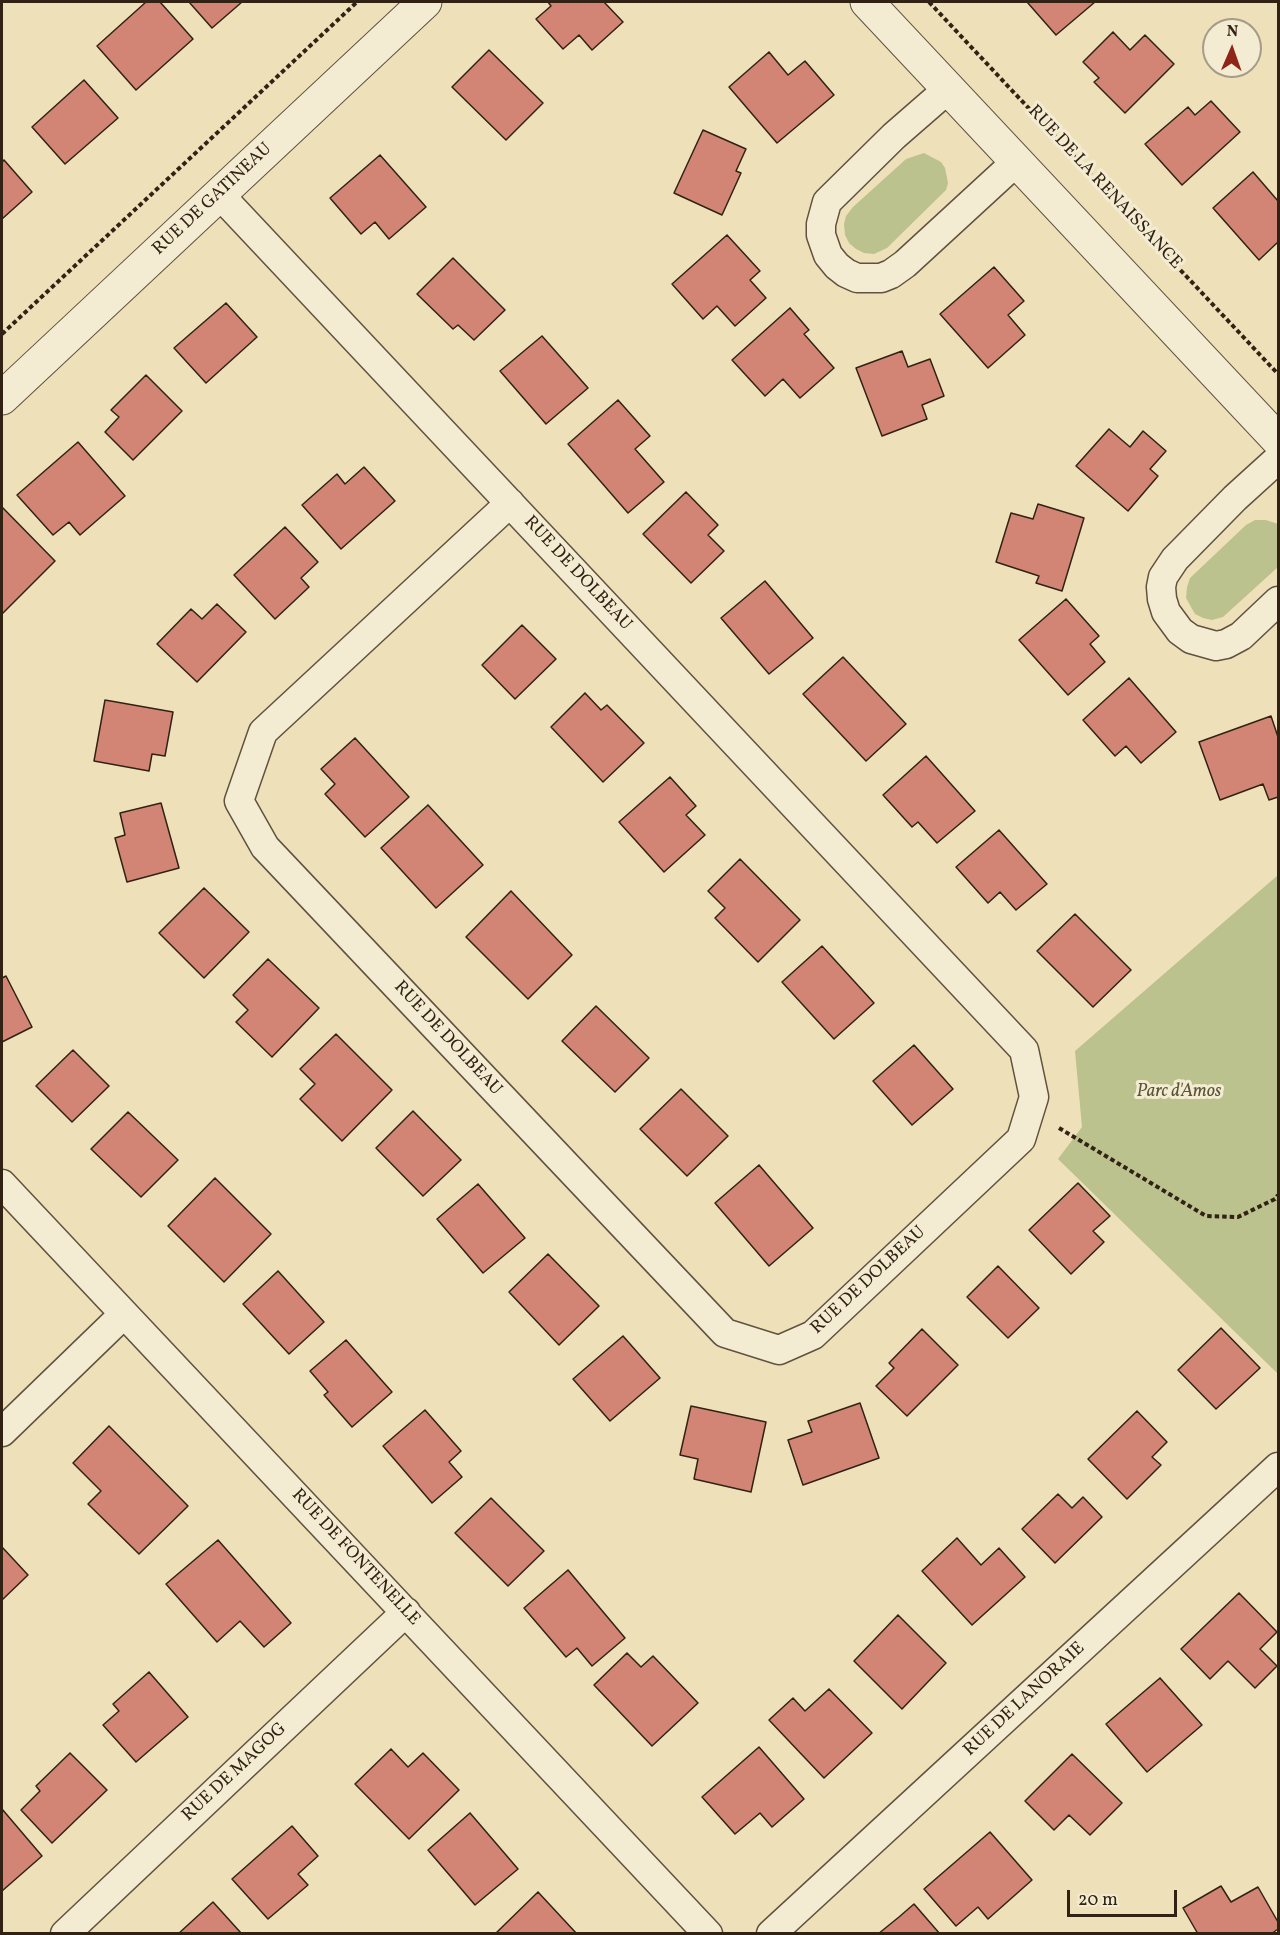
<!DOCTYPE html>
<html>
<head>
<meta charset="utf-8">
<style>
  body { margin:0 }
  #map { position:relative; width:1280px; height:1935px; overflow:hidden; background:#eee1ba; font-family:Vollkorn,serif }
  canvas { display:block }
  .frame { position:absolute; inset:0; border:3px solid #312214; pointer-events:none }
  .north { position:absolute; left:1202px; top:18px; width:60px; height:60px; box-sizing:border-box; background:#f4ecd2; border:2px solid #a69b86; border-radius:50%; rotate:2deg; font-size:16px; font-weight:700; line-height:24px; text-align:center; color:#312214 }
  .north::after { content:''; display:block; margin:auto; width:21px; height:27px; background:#8f2418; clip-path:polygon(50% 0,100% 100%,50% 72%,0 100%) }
  .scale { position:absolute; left:1067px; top:1890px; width:110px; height:27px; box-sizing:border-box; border:3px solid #312214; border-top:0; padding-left:8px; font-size:18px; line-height:21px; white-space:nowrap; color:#312214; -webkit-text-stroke:4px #f4ecd2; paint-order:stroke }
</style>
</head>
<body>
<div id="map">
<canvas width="1280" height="1935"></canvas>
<div class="frame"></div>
<div class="north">N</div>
<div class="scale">20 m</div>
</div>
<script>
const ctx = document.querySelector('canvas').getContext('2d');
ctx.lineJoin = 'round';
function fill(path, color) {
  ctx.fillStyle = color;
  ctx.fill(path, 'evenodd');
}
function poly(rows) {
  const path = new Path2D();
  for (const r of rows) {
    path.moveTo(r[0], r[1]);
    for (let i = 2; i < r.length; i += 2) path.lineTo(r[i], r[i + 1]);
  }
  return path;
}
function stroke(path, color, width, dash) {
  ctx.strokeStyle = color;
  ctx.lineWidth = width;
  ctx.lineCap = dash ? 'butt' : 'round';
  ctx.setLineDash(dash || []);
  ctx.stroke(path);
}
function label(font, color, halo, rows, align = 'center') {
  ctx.font = font + ' Vollkorn,serif';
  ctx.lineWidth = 6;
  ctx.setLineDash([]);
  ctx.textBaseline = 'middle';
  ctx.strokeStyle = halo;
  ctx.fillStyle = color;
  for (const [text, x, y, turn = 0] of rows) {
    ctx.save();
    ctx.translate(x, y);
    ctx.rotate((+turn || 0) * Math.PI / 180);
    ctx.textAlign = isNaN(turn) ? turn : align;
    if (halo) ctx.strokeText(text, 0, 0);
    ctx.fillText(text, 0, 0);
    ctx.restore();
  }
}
fill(poly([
  [924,153,941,162,945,168,948,183,946,190,887,248,874,254,864,253,856,249,849,243,845,235,844,224,846,216,853,207,906,159],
  [1255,520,1266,520,1278,524,1278,567,1223,617,1212,620,1203,618,1195,614,1186,598,1187,587,1190,578,1246,525],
  [1278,875,1278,1374,1058,1159,1082,1127,1075,1051]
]), '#bbc28e');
const building = poly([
  [146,2,160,2,193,39,136,90,97,46,146,2],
  [189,2,242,2,212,28,189,2],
  [548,2,604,2,623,22,592,50,579,35,563,49,536,19,551,6,548,2],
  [1027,2,1095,2,1056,35,1027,2],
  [1113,32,1130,50,1145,35,1174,64,1125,113,1094,82,1099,78,1083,62,1113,32],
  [489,50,543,103,506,140,452,87,489,50],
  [769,52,788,75,805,61,834,95,777,143,729,87,769,52],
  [84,80,118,118,65,164,32,127,84,80],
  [1211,101,1240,132,1182,185,1145,144,1188,107,1195,115,1211,101],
  [703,130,746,149,736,171,741,173,722,215,674,193,703,130],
  [380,155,426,207,389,239,375,222,361,234,330,198,380,155],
  [4,160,32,192,2,219,2,162,4,160],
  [1253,172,1278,201,1278,242,1259,260,1213,208,1253,172],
  [727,235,760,271,750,280,766,298,735,326,717,306,703,319,672,284,727,235],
  [453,258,505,310,474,340,458,325,453,329,417,294,453,258],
  [994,267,1024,301,1008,315,1025,335,988,368,940,314,994,267],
  [226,303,257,337,206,383,174,348,226,303],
  [790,308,809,330,804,334,834,368,800,398,783,379,765,396,732,360,790,308],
  [542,336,588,388,546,424,500,371,542,336],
  [902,351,908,367,930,359,944,396,922,405,927,419,882,436,856,368,902,351],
  [146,375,182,411,133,460,105,432,119,417,111,410,146,375],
  [618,400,650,436,635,449,664,482,628,513,568,444,618,400],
  [1109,429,1130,447,1143,431,1166,451,1150,469,1158,476,1128,511,1076,466,1109,429],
  [78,442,125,496,80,535,69,522,53,535,17,495,78,442],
  [364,467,395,501,341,549,302,505,337,474,345,484,364,467],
  [686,492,718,525,708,535,724,551,691,583,643,534,686,492],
  [1038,504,1084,518,1062,591,1036,583,1039,576,996,562,1011,513,1033,519,1038,504],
  [2,507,55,561,2,614,2,507],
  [285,527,318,562,301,578,309,587,275,619,234,575,285,527],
  [765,581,813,638,769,674,721,618,765,581],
  [1066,599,1099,636,1090,644,1105,662,1068,695,1019,640,1066,599],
  [217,604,246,632,197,682,157,644,191,609,202,619,217,604],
  [522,625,556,659,515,699,482,665,522,625],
  [843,657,906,724,866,761,803,694,843,657],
  [1129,678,1176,732,1141,763,1126,746,1115,756,1083,720,1129,678],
  [585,693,601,710,607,705,644,743,603,782,551,727,585,693],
  [105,700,173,712,165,756,152,754,149,771,94,761,105,700],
  [1271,716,1278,737,1278,797,1269,800,1263,784,1220,800,1199,742,1271,716],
  [355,738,409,797,365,837,325,794,335,784,321,769,355,738],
  [926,756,975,811,937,843,918,822,912,827,883,795,926,756],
  [670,777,696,806,686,815,705,835,664,872,619,822,670,777],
  [161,803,179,868,127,882,115,838,125,835,120,813,161,803],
  [428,805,483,865,436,908,381,848,428,805],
  [999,830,1047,884,1016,910,1000,892,988,903,956,867,999,830],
  [740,859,800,920,758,962,715,918,725,908,708,891,740,859],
  [204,888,249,932,204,978,159,933,204,888],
  [511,891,572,955,528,999,466,937,511,891],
  [1075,914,1131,970,1093,1007,1037,951,1075,914],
  [822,946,874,1003,834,1039,782,982,822,946],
  [268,959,319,1008,272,1057,236,1022,248,1010,233,995,268,959],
  [6,976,32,1027,2,1042,2,978,6,976],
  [596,1006,649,1058,615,1092,562,1041,596,1006],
  [336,1034,392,1090,342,1141,300,1099,315,1084,300,1069,336,1034],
  [914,1045,953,1089,912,1125,873,1081,914,1045],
  [73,1050,109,1086,72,1122,36,1086,73,1050],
  [681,1089,728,1136,687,1176,640,1129,681,1089],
  [413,1111,461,1160,423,1196,376,1148,413,1111],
  [128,1112,178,1160,141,1197,91,1149,128,1112],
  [759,1165,813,1228,769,1266,715,1203,759,1165],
  [215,1178,271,1234,224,1282,168,1226,215,1178],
  [1078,1183,1110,1216,1093,1231,1104,1242,1071,1274,1029,1230,1078,1183],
  [478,1184,525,1238,483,1273,437,1219,478,1184],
  [548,1254,599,1306,559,1345,509,1292,548,1254],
  [998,1266,1039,1308,1008,1338,967,1297,998,1266],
  [278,1271,324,1322,289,1354,243,1304,278,1271],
  [1221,1328,1260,1368,1216,1409,1178,1370,1221,1328],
  [922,1329,958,1365,907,1416,876,1386,894,1368,889,1363,922,1329],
  [623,1336,660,1378,610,1421,573,1379,623,1336],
  [346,1340,392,1392,352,1427,324,1395,328,1392,310,1371,346,1340],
  [860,1403,879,1458,803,1485,788,1440,812,1432,808,1421,860,1403],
  [691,1406,766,1422,751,1492,694,1479,698,1459,680,1455,691,1406],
  [425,1410,461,1451,449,1462,462,1477,432,1503,383,1446,425,1410],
  [1137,1411,1167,1442,1152,1457,1161,1465,1127,1499,1088,1459,1137,1411],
  [109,1426,188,1506,139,1554,88,1504,101,1491,73,1463,109,1426],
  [1058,1494,1072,1508,1083,1497,1102,1517,1055,1563,1022,1529,1058,1494],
  [491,1498,544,1551,508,1586,455,1533,491,1498],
  [957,1538,981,1565,999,1548,1025,1577,972,1625,922,1571,957,1538],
  [218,1540,291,1623,264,1647,240,1621,217,1642,166,1584,218,1540],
  [2,1547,28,1575,2,1600,2,1547],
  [568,1570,625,1638,592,1666,577,1648,566,1657,524,1608,568,1570],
  [1239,1593,1277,1632,1260,1649,1277,1666,1255,1688,1228,1661,1210,1679,1181,1649,1239,1593],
  [898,1615,946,1663,902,1709,854,1661,898,1615],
  [627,1653,641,1667,653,1656,698,1703,652,1746,594,1685,627,1653],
  [149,1672,188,1717,136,1762,103,1725,119,1711,113,1704,149,1672],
  [1160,1678,1202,1725,1147,1772,1106,1724,1160,1678],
  [829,1689,872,1733,824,1778,769,1720,793,1698,805,1711,829,1689],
  [759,1747,804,1799,772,1827,760,1813,735,1834,702,1797,759,1747],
  [391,1749,408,1767,423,1753,459,1790,409,1839,355,1784,391,1749],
  [70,1753,107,1790,52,1843,21,1810,40,1791,36,1786,70,1753],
  [1072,1754,1122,1803,1090,1835,1069,1815,1054,1830,1025,1801,1072,1754],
  [2,1809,42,1856,2,1891,2,1809],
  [470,1813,518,1869,475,1905,428,1850,470,1813],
  [292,1826,318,1856,298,1874,308,1885,268,1919,232,1879,292,1826],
  [990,1832,1032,1880,988,1919,978,1907,956,1926,924,1889,990,1832],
  [1221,1886,1231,1902,1258,1887,1278,1922,1278,1929,1271,1934,1198,1934,1183,1908,1221,1886],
  [538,1892,577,1934,495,1934,538,1892],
  [213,1902,241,1933,178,1934,213,1902],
  [914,1904,940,1934,878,1934,899,1917,914,1904]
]);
fill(building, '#d28575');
stroke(building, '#312214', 1.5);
const minor = poly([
  [948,89,894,136,827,202,821,224,821,235,828,255,837,266,846,273,857,278,881,278,891,274,905,264,1016,162],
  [219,194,1024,1050,1034,1097,1021,1139,813,1335,779,1350,725,1333,265,847,239,801,263,732,510,503],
  [1278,459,1235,498,1175,559,1163,577,1161,587,1162,599,1166,612,1180,631,1191,639,1216,646,1226,644,1241,636,1278,601],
  [2,1184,708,1934],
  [2,1432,124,1314],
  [65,1934,406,1612],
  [771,1934,1278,1467]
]);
const tertiary = poly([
  [867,2,1278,440],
  [2,398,425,2]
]);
stroke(minor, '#60523e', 31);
stroke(tertiary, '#60523e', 35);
stroke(poly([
  [929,2,1278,374],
  [2,334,357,2],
  [1059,1128,1206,1216,1238,1217,1275,1199,1278,1195]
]), '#312214', 4, [4.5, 3]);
stroke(minor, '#f4ecd2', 28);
stroke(tertiary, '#f4ecd2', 33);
label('18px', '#312214', '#f4ecd2', [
  ["RUE DE LA RENAISSANCE",1104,188,47],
  ["RUE DE GATINEAU",213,200,-43],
  ["RUE DE DOLBEAU",577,574,47],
  ["RUE DE DOLBEAU",447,1039,47],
  ["RUE DE DOLBEAU",869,1281,-43],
  ["RUE DE FONTENELLE",355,1558,47],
  ["RUE DE LANORAIE",1025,1700,-43],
  ["RUE DE MAGOG",235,1773,-43]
]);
label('italic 18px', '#5a5239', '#f4ecd2', [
  ["Parc d'Amos",1179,1093]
]);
</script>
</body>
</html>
